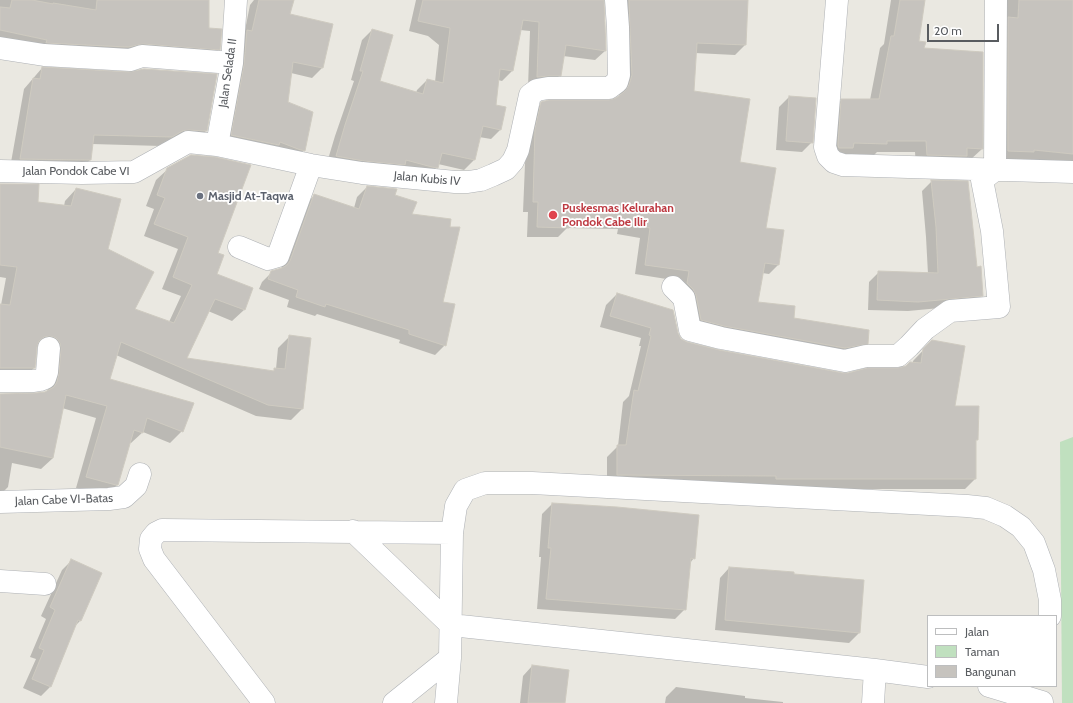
<!DOCTYPE html>
<html>
<head>
<meta charset="utf-8">
<style>
  body { margin:0 }
  #map { position:relative; width:1073px; height:703px; overflow:hidden; background:#eae8e1; font-family:Cabin,sans-serif }
  canvas { display:block }
  .legend { position:absolute; left:927px; top:615px; width:130px; height:72px; box-sizing:border-box; background:#fff; border:1px solid #bdbebf; margin:0; padding:5px 7px; list-style:none; font-size:12px; color:#595c60 }
  .legend li { display:flex; align-items:center; gap:8px; height:20px }
  .legend b { width:20px; border:1px solid #bdbebf }
  .scale { position:absolute; left:927px; top:24px; width:72px; height:18px; box-sizing:border-box; border:2px solid #595c60; border-top:0; padding-left:5px; font-size:12px; line-height:14px; white-space:nowrap; color:#595c60; -webkit-text-stroke:3px #fff; paint-order:stroke }
</style>
</head>
<body>
<div id="map">
<canvas width="1073" height="703"></canvas>
<ul class="legend">
<li><b style="height:5px;background:#fff"></b>Jalan</li>
<li><b style="height:11px;background:#c0e0bf"></b>Taman</li>
<li><b style="height:11px;background:#c6c3be"></b>Bangunan</li>
</ul>
<div class="scale">20 m</div>
</div>
<script>
const ctx = document.querySelector('canvas').getContext('2d');
ctx.lineJoin = 'round';
function fill(path, color) {
  ctx.fillStyle = color;
  ctx.fill(path, 'evenodd');
}
function poly(rows) {
  const path = new Path2D();
  for (const r of rows) {
    path.moveTo(r[0], r[1]);
    for (let i = 2; i < r.length; i += 2) path.lineTo(r[i], r[i + 1]);
  }
  return path;
}
function stroke(path, color, width, dash) {
  ctx.strokeStyle = color;
  ctx.lineWidth = width;
  ctx.lineCap = dash ? 'butt' : 'round';
  ctx.setLineDash(dash || []);
  ctx.stroke(path);
}
function label(font, color, halo, rows, align = 'center') {
  ctx.font = font + ' Cabin,sans-serif';
  ctx.lineWidth = 3.5;
  ctx.setLineDash([]);
  ctx.textBaseline = 'middle';
  ctx.strokeStyle = halo;
  ctx.fillStyle = color;
  for (const [text, x, y, turn = 0] of rows) {
    ctx.save();
    ctx.translate(x, y);
    ctx.rotate((+turn || 0) * Math.PI / 180);
    ctx.textAlign = isNaN(turn) ? turn : align;
    if (halo) ctx.strokeText(text, 0, 0);
    ctx.fillText(text, 0, 0);
    ctx.restore();
  }
}
fill(poly([
  [1073,437,1073,703,1062,703,1060,442]
]), '#c0e0bf');
fill(poly([
  [0,0,208,0,208,29,219,49,210,59,0,41],
  [254,0,292,0,289,15,332,25,322,68,312,78,291,73,287,103,304,150,294,160,222,145,250,5],
  [416,0,603,0,605,51,595,60,563,56,560,75,550,85,528,87,530,31,520,30,512,71,502,81,498,80,495,106,501,129,491,139,479,137,474,160,464,170,438,164,437,167,427,177,326,166,335,136,354,81,351,80,362,40,372,30,379,82,416,93,417,90,427,80,435,82,439,45,428,36,409,31],
  [613,0,747,0,745,45,735,55,695,53,693,92,739,163,779,264,769,274,762,273,757,303,793,319,867,343,857,353,691,330,679,281,635,274,640,238,617,234,618,229,567,228,558,237,527,237,528,212,523,212,526,140,532,113,542,103,610,101,619,96,622,85],
  [891,0,924,0,918,41,923,49,982,53,982,149,970,160,916,166,915,152,877,152,874,155,846,154,827,159,830,111,842,100,870,100,880,48,884,44],
  [999,0,1073,0,1073,169,997,162],
  [42,68,206,131,196,141,161,146,92,144,90,160,80,170,10,168,24,89],
  [789,97,812,142,802,152,776,150,779,107],
  [168,169,217,253,215,274,252,289,244,310,232,321,208,311,185,359,272,372,276,369,278,348,290,336,303,408,291,420,256,416,116,355,109,380,182,431,170,443,143,432,131,443,129,443,117,485,106,496,76,488,96,418,62,408,53,458,41,469,12,463,8,487,0,495,0,394,34,394,47,392,49,385,45,349,38,346,36,347,34,368,22,379,0,379,0,305,1,305,6,278,0,277,0,185,37,202,64,206,65,201,76,189,107,249,134,310,169,322,181,296,162,289,178,249,144,236,154,209,146,206,156,180],
  [932,181,976,268,982,295,972,305,908,311,868,310,869,282,879,272,928,274,926,237,922,191],
  [367,187,394,196,411,215,442,303,445,345,435,355,399,343,400,340,317,314,315,316,287,307,289,300,259,289,262,282,272,272,281,269,304,205,314,196,354,208,357,197],
  [617,294,677,333,680,340,686,343,718,351,843,374,898,370,913,363,913,361,932,341,954,406,977,439,975,441,975,479,965,489,765,489,607,485,607,457,618,446,623,402,629,396,641,346,639,346,641,338,600,327,606,305],
  [552,504,694,558,690,563,685,609,675,619,537,609,541,557,539,557,542,514],
  [71,561,101,573,80,621,75,626,50,687,41,696,23,688,36,659,30,657,46,619,41,616,62,570],
  [729,568,793,575,859,633,849,643,715,630,720,578],
  [532,666,564,703,520,703,523,676],
  [676,687,745,696,745,698,783,702,783,703,665,703,666,697]
]), '#0003');
const building = poly([
  [12,0,32,0,53,4,53,3,96,10,97,0,209,0,209,28,222,29,220,50,143,44,128,47,46,43,47,40,0,30,0,7,10,8,12,0],
  [259,0,294,0,290,14,333,24,323,68,293,62,288,102,313,112,305,151,298,149,280,142,279,145,231,135,244,65,247,30,252,31,259,0],
  [423,0,604,0,606,51,566,45,561,76,548,76,537,77,539,22,523,20,513,71,500,69,496,105,506,107,501,130,483,126,475,160,442,153,438,168,432,167,406,160,405,165,364,161,336,156,345,125,363,71,360,71,372,29,393,35,380,81,423,94,427,79,443,83,450,29,450,28,418,21,423,0],
  [629,0,748,0,746,45,697,43,694,91,750,99,740,162,776,168,766,228,784,230,779,265,765,263,758,302,795,306,794,318,869,330,868,344,845,348,724,326,701,320,696,295,693,289,687,283,689,271,645,265,650,228,627,224,627,220,569,218,569,228,537,227,538,202,533,202,535,129,541,102,549,100,609,100,616,98,624,92,629,85,632,75,630,27,629,0],
  [900,0,925,0,919,41,926,42,924,48,983,52,983,149,967,148,967,156,965,156,927,155,926,141,887,141,887,144,854,143,853,148,839,148,838,145,841,99,879,99,891,36,894,36,900,0],
  [1019,0,1073,0,1073,154,1034,150,1034,152,1008,151,1008,17,1018,18,1019,0],
  [42,67,129,72,144,69,217,74,207,131,189,130,182,131,172,137,94,135,91,160,20,159,33,78,40,79,42,67],
  [789,96,816,98,813,143,786,141,789,96],
  [191,155,215,157,251,165,218,253,224,255,217,274,253,288,245,310,215,299,187,358,274,371,274,368,285,369,289,335,311,338,303,409,268,405,121,342,110,379,194,403,183,432,147,418,143,433,134,430,118,485,116,485,86,477,107,406,66,395,53,458,0,447,0,394,36,393,45,392,54,387,57,382,59,373,61,349,60,343,56,338,50,336,44,337,39,341,37,347,35,368,0,368,0,304,10,305,17,267,0,265,0,184,39,184,38,202,71,206,76,188,121,199,108,249,154,272,135,309,174,323,192,285,173,277,188,237,154,224,165,198,157,195,167,168,191,155],
  [931,180,968,181,977,267,981,266,983,296,918,302,877,300,878,271,938,273,936,227,931,180],
  [367,186,397,189,395,195,417,202,412,214,451,219,450,227,460,227,443,302,455,304,446,346,409,334,409,330,326,304,325,307,296,297,298,290,268,279,271,271,282,268,287,265,290,261,314,194,359,209,367,186],
  [617,293,673,310,678,333,681,339,687,342,719,350,843,373,848,373,867,368,898,368,906,366,910,362,921,363,923,349,932,340,965,346,955,406,979,406,978,440,976,440,976,479,776,479,776,476,617,475,617,445,626,445,634,390,638,391,651,336,649,335,651,328,610,316,617,293],
  [552,503,617,507,699,515,695,559,691,558,686,610,546,599,551,548,548,548,552,503],
  [71,559,102,573,81,621,78,620,51,687,32,679,44,650,39,648,55,610,50,607,71,559],
  [729,567,794,572,794,574,864,580,860,633,725,620,729,567],
  [532,665,569,670,565,703,528,703,532,665]
]);
fill(building, '#c6c3be');
stroke(building, '#cecac0', 1);
const minor = poly([
  [837,0,825,147,828,156,834,162,843,165,1073,172],
  [0,48,44,55,130,60,142,56,232,63],
  [217,145,232,63,236,0],
  [995,170,996,0],
  [0,171,82,173,134,172,188,142,217,145,311,165,362,173,455,182,468,182,481,180,493,175,506,169,513,161,518,150,530,95,537,90,548,88,609,88,617,82,619,75,618,27,616,0],
  [239,247,268,259,278,256,311,165],
  [673,287,684,298,690,330,721,338,845,361,866,356,898,356,909,346,925,329,950,311,999,307,992,231,982,180,995,170],
  [0,381,34,381,40,380,45,378,47,372,49,348],
  [0,502,109,499,124,497,136,486,140,474],
  [353,531,451,625,875,670,928,677],
  [0,581,45,584],
  [989,686,1042,702],
  [264,703,154,559,150,549,151,539,156,533,162,530,452,533],
  [394,703,450,658],
  [446,703,450,658,452,533,456,506,465,490,485,483,532,483,967,506,986,508,1005,516,1021,527,1034,543,1044,570,1050,600,1050,616],
  [873,703,875,670]
]);
stroke(minor, '#aeb1b5', 23);
stroke(minor, '#fff', 22);
for (const [x, y, r, color] of [
  [200,196,4,"#6b7280"],
  [553,215,5,"#e0444e"]
]) {
  const dot = new Path2D();
  dot.arc(x, y, r, 0, 2 * Math.PI);
  ctx.fillStyle = color;
  ctx.fill(dot);
  stroke(dot, '#fff', 1.5);
}
label('12px', '#595c60', '#fff', [
  ["Jalan Selada II",228,73,-82],
  ["Jalan Pondok Cabe VI",76,171],
  ["Jalan Kubis IV",427,179,5],
  ["Jalan Cabe VI-Batas",64,500,-2]
]);
label('bold 12px', '#5b616d', '#fff', [
  ["Masjid At-Taqwa",208,196]
], 'left');
label('bold 12px', '#be3a42', '#fff', [
  ["Puskesmas Kelurahan",562,208],
  ["Pondok Cabe Ilir",562,222]
], 'left');
</script>
</body>
</html>
